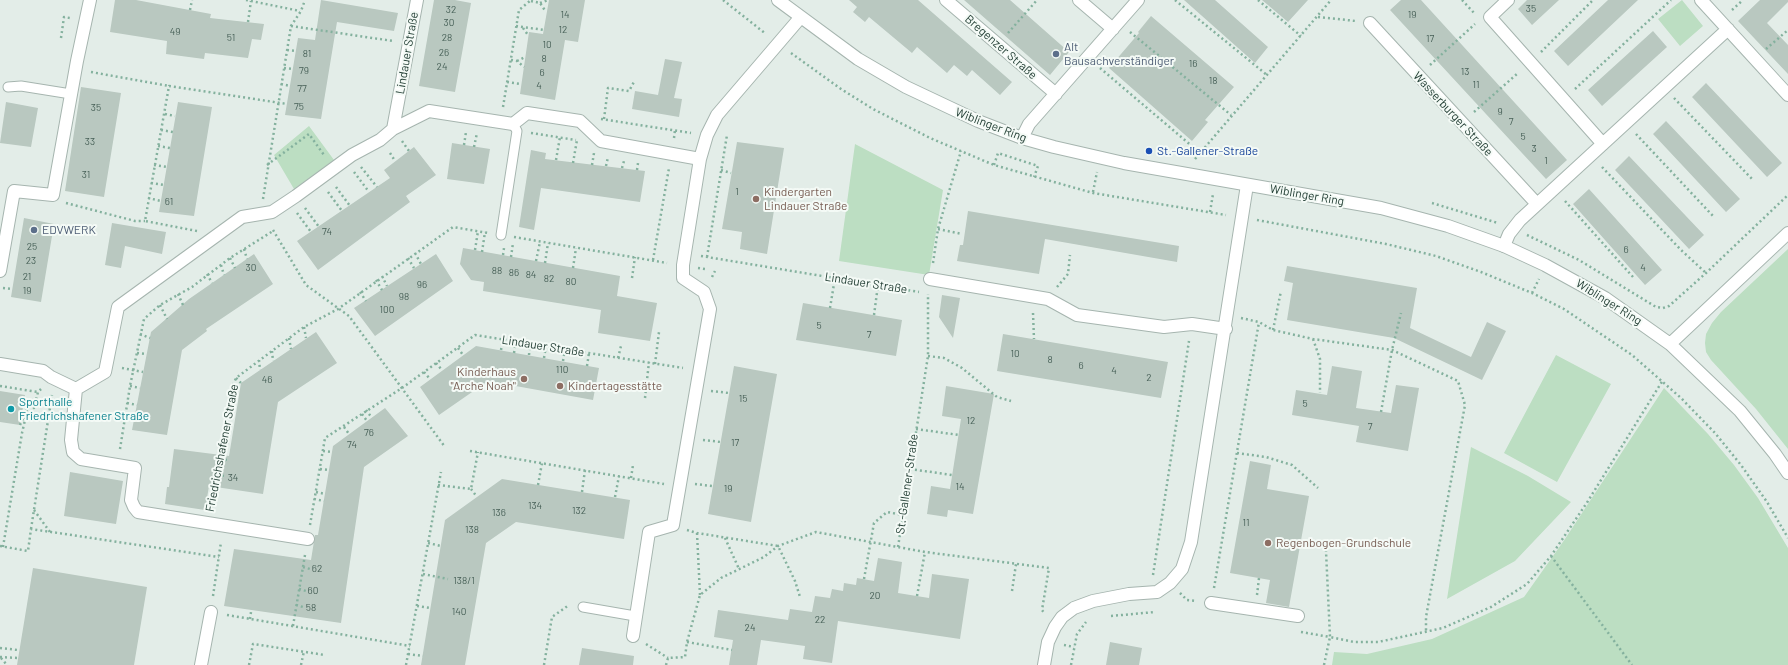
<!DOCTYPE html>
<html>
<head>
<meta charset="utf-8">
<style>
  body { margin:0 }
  canvas { display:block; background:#e3ede8 }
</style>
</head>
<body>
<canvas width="1788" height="665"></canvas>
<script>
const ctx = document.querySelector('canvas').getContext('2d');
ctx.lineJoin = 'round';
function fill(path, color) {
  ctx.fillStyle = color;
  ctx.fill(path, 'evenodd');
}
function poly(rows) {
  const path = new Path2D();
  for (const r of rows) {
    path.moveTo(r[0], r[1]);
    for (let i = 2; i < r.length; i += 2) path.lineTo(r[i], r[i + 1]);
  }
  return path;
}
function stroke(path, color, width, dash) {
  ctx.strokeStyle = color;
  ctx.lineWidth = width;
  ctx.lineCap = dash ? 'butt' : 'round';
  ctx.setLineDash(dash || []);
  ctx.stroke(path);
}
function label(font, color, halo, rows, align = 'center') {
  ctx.font = font + ' Barlow,sans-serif';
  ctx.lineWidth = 4;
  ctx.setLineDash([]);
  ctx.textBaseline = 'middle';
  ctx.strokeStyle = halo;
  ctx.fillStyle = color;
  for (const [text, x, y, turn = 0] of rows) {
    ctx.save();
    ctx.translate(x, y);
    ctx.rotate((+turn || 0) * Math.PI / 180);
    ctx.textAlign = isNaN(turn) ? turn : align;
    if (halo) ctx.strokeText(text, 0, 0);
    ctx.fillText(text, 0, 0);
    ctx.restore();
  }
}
fill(poly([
  [1682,0,1703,26,1680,46,1658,19],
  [309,126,334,160,294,189,274,155],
  [855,144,943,190,929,275,839,261],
  [1788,249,1788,449,1756,409,1711,360,1706,352,1705,343,1706,334,1712,323,1721,312],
  [1556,355,1611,384,1557,482,1504,453],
  [1664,388,1708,434,1734,465,1758,498,1788,548,1788,665,1332,665,1334,652,1367,654,1432,639,1524,597,1565,539],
  [1471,447,1528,476,1571,502,1515,561,1447,599]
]), '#bcdec2');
fill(poly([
  [115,0,136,0,211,14,210,18,264,24,261,40,252,39,248,58,205,53,204,59,166,54,167,41,110,32],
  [321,0,398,13,394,31,337,22,321,119,285,115,298,38,315,40],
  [434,0,455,0,471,3,455,92,419,86],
  [549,0,585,0,578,42,565,40,555,100,520,94,529,32,543,34],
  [849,0,918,0,1012,82,1000,95,972,70,967,76,954,65,947,73,917,47,912,53,869,17,865,22,853,12,857,7],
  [964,0,1010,0,1069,52,1050,75],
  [1184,0,1215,0,1268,47,1255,63],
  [1262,0,1308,0,1288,22],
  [1401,0,1421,0,1567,160,1546,179,1390,10],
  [1527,0,1559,0,1532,25,1518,9],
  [1608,0,1638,0,1568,66,1554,51],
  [1760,0,1788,0,1788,2,1767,23,1788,45,1788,74,1738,21],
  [1151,16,1234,87,1205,120,1208,122,1192,141,1109,68,1139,33,1138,32],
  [1653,31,1667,47,1602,106,1588,90],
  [665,59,682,62,674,98,682,99,679,117,632,109,635,91,658,95],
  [1706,83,1782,163,1767,177,1692,97],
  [81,87,121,93,104,197,65,191],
  [6,102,38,108,31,147,0,143],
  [178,102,212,107,194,216,159,212],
  [1666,121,1740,199,1726,212,1653,134],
  [737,142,784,148,767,254,740,249,742,232,722,229],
  [452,143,490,149,484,184,447,179],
  [414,147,436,175,406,196,410,202,318,270,297,241,390,178,384,170],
  [531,150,546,153,545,159,645,171,640,202,541,188,534,230,519,227],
  [1629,156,1704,235,1689,249,1615,170],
  [1589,189,1662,270,1645,285,1573,204],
  [968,211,1179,246,1177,262,1045,239,1039,274,957,261,960,245,963,245],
  [24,218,54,224,41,302,11,297],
  [112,223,166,232,162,254,125,246,121,268,105,265],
  [463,248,620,276,617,296,657,303,650,341,598,333,601,310,483,291,484,282,471,280,460,264],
  [254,254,273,284,206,329,207,331,182,350,167,435,132,430,151,332,189,299],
  [436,254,453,281,375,336,354,308],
  [1287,266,1417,288,1410,328,1471,357,1487,322,1506,331,1482,380,1394,338,1287,320,1293,283,1284,281],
  [942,295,960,298,953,338,939,317],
  [803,303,902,320,896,356,796,340],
  [316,332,337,363,278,402,263,494,209,486,205,510,165,504,167,487,169,487,174,449,229,456,241,383],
  [1003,334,1168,362,1161,398,997,371],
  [476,346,599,368,593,400,488,381,439,415,420,387],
  [734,366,777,374,751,522,708,514],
  [1332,366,1362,371,1356,408,1391,413,1396,385,1419,388,1408,451,1356,442,1359,426,1292,415,1296,390,1327,395],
  [946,386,994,394,973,514,948,510,947,517,927,514,931,486,950,489,961,419,942,416],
  [0,391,25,395,20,425,0,422],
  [385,408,408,436,364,467,341,623,224,606,234,549,311,560,315,535,318,535,333,446],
  [1250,461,1271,465,1267,489,1309,496,1289,607,1266,603,1270,580,1230,573],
  [70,472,123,481,116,524,64,516],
  [502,479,630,500,624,539,516,522,486,543,465,665,421,665,445,520],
  [878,558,902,562,898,593,929,598,932,574,969,579,960,639,838,621,832,663,803,659,805,646,761,640,757,665,729,665,733,640,714,637,718,610,788,620,790,609,812,612,815,596,830,598,832,589,843,591,844,583,856,585,857,578,874,581],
  [33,568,147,587,134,665,17,665],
  [1110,642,1142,648,1139,665,1106,665],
  [582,648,634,656,633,665,579,665]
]), '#b9c8c0');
const service = poly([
  [8,87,21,86,71,94],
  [501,235,517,131,513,124],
  [583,607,635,616]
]);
const pedestrian = poly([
  [1211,603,1298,616],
  [201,665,211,612]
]);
const minor = poly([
  [946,0,1056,94],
  [1079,0,1113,29],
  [1508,0,1490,17,1603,144],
  [1701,0,1788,95],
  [1370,23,1537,204],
  [393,129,417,0],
  [1022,138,1029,124,1138,0],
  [1504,246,1509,234,1520,220,1728,29],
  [0,271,14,191,53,195,77,61,90,0],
  [930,279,1048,299,1077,315,1164,327,1192,324,1226,329],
  [0,364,43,371,51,377,76,389],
  [76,389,105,372,118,307,242,217,272,212,296,196,352,155,380,140,393,129,429,111,513,124,527,113,580,121,601,141,700,159],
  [76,389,71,440,73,452,81,459,135,468,131,500,134,507,138,512,308,539],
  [633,636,649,532,673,525,710,309,704,292,683,278,683,265,700,159,707,135,717,115,800,18],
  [1044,665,1048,642,1055,627,1062,617,1074,608,1093,601,1129,594,1157,592,1170,583,1182,569,1191,542,1247,185]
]);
const tertiary = poly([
  [778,0,858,59,906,87,978,121,1022,138,1054,147,1124,163,1381,208,1448,226,1504,246,1545,265,1605,298,1670,344,1740,411,1775,454,1788,473],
  [1670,344,1788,233]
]);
stroke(service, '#a6b5af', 11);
stroke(pedestrian, '#a6b5af', 14);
stroke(minor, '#a6b5af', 14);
stroke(tertiary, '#a6b5af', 14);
stroke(poly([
  [246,0,300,11],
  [723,0,766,34],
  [1175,0,1267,75],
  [1258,0,1301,36],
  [1462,0,1475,14],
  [531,1,540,3,546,12],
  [540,3,548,0],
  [190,10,192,0],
  [1732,10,1743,0],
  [1318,17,1356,21],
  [248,22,251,1],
  [291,26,393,41],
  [516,26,544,30],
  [523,28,528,35],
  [1130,32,1231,115],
  [1008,33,1037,0],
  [61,38,64,17,70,18],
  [1766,49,1788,30],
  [287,50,296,51],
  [1541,52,1593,0],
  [791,53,841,89,873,109,930,138,994,165,1093,193,1226,215],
  [511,60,517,61,524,67],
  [517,61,525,57],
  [1430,65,1475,24],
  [284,68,293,69],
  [1100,68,1200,153],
  [91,72,169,86],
  [507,82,521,84],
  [281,84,290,86],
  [1575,89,1671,0],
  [1674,98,1753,180],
  [503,107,519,10,531,0],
  [1474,112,1518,73],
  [165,114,175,116],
  [601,119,691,133],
  [604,119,608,88,629,91,635,80],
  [161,130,173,132],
  [531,133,576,140],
  [1636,134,1713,216],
  [674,138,675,130],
  [402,141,409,151],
  [464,145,466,132],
  [158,146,170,148],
  [474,147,477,133],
  [390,153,395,161],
  [1195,159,1331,0],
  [556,160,560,137],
  [573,163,577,140],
  [154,165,167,167],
  [267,165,309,134,324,155],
  [592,165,594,153],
  [994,165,998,153,1038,166,1034,177],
  [606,166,608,157],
  [361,167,377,187],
  [1602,167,1681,250,1706,273],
  [622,168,624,161],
  [637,170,638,163],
  [721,170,731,173],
  [354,172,369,192],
  [151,183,164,185],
  [336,187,350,206],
  [328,192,342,211],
  [1093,192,1097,172],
  [148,198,161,201],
  [263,199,291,26,301,11,305,0],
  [1565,201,1633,277],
  [66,203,135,221,145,221],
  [1432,203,1498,223],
  [305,208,319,227],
  [1210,212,1213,194],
  [297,213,311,232],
  [1257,220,1386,244,1436,256,1481,272,1532,293,1564,309,1632,355,1681,398,1715,433,1741,465,1767,502,1788,538],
  [938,229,962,234],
  [273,230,306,285,349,316,445,447],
  [197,231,145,221,169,86,287,104],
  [1527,235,1579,260,1656,307,1663,308,1669,306,1706,273,1788,195],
  [514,237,667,263],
  [244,249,247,259],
  [475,250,478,231],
  [482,252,485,232],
  [415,253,421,264],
  [503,255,504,248],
  [701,256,919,292],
  [511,257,513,243],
  [707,257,727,135],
  [230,258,235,268],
  [408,258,414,268],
  [653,260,669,168],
  [536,261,540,242],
  [545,263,548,243],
  [933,263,938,229,961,151],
  [221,265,224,275],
  [573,268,576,248],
  [698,268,705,269],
  [207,274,212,283],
  [382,276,387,286],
  [712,277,715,271],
  [632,278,635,257],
  [376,280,382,290],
  [1057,287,1068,274,1070,255],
  [3,288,12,289],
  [360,292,366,301],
  [1532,293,1539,279],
  [178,294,183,305],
  [160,305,167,319],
  [830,308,835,278],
  [1033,313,1034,339],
  [874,315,878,285],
  [1241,318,1259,322,1273,330,1313,339,1392,350,1458,381,1465,405,1437,557,1426,617,1426,632],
  [304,327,306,338],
  [1273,330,1281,291],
  [140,334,150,338],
  [289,338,291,349],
  [1313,339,1320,359,1320,393],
  [458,348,463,355],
  [501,350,503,339],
  [272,351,273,361],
  [137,353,146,354],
  [514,353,516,341],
  [529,355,530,344],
  [928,356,944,358,962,368,997,397,1011,401],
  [544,358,546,346],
  [618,358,621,346],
  [259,360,260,370],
  [563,361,565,349],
  [436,363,442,370],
  [655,364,659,332],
  [587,366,589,353],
  [122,368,143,372],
  [424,372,430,379],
  [236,378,241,383],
  [0,386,38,392],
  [130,386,140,388],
  [711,391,729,393],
  [645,398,649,362],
  [127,403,137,405],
  [28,407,34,408,38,392,41,389],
  [228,409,237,410],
  [366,410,372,418],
  [1381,412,1392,350,1401,313],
  [362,414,367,421],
  [125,416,134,418],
  [225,426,233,428],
  [344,427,349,434],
  [916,429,959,435],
  [703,440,721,442],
  [222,442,231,443],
  [120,449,130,386,144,319,160,305,192,287,230,258,273,231],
  [323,451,332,452],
  [470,451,664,484],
  [1237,453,1266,457,1292,465,1318,488],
  [220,459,228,460],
  [320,469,329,470],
  [910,469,952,475],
  [217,475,225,476],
  [631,478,633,465],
  [695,484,712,486],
  [438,485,471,489,478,452],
  [538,485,542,463],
  [471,489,477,497],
  [316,492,325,494],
  [582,492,585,470],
  [615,497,619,476],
  [314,499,324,501],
  [211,508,231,390,236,378,304,327,338,309,453,227,488,233],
  [34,510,50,532],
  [310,525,325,438,402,388,475,335,683,368],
  [31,529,52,395],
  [687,530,697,533,778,546,795,581,800,597],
  [697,533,700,595],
  [725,538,739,569],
  [428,543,441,546],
  [0,546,28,551,31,529,219,557],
  [3,547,22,433,28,407,20,425],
  [898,547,928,356,928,294],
  [1551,556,1632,665],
  [303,567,310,569],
  [423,574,448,579],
  [1153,575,1189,341],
  [864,579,874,523,887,512,903,515],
  [1214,588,1259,322],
  [299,589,306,591],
  [1012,591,1016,564],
  [1180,593,1187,600,1196,601],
  [1257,595,1259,578],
  [213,596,221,542],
  [917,596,925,552],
  [296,605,303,607],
  [417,606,430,608],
  [227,615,410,646],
  [1111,616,1155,612],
  [250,619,251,612],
  [293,626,305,555],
  [1301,632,1330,637,1326,551],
  [687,642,732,650],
  [646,644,668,658],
  [1064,645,1074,647],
  [0,648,18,650],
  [408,654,423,656],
  [0,657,18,658],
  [1,658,7,665],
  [249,665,253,644,325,655],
  [301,665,304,651],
  [406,665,441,472],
  [544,665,552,617,569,605],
  [666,665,668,658,685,657,687,642,700,595,721,578,764,557,778,546,816,532,925,552,1049,568,1042,610,1045,614],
  [1071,665,1077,634,1086,622],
  [1324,665,1330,637,1354,642,1378,642,1443,628,1491,607,1527,584,1551,556,1588,501,1663,380]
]), '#84b19e', 2.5, [2, 3]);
stroke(service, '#fff', 9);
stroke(pedestrian, '#fff', 12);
stroke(minor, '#fff', 12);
stroke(tertiary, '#fff', 12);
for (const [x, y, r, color] of [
  [1056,54,4,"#5c6f8a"],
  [1149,151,4,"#1a4fb4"],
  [756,199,4,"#8d6e63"],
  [34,230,4,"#5c6f8a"],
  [524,379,4,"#8d6e63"],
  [560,386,4,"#8d6e63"],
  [11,409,4,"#0f9aa8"],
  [1268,543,4,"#8d6e63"]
]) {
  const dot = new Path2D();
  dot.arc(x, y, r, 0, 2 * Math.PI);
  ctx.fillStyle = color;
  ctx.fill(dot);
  stroke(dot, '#f4faf6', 1.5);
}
label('10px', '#486158', null, [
  ["35",1531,9],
  ["32",451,10],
  ["14",565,15],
  ["19",1412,15],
  ["30",449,23],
  ["12",563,30],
  ["49",175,32],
  ["51",231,38],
  ["28",447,38],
  ["17",1430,39],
  ["10",547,45],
  ["26",444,53],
  ["81",307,54],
  ["8",544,59],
  ["16",1193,64],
  ["24",442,67],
  ["79",304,71],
  ["13",1465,72],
  ["6",542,73],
  ["18",1213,81],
  ["11",1476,85],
  ["4",539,86],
  ["77",302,89],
  ["75",299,107],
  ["35",96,108],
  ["9",1500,112],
  ["7",1511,122],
  ["5",1523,137],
  ["33",90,142],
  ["3",1534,149],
  ["1",1546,161],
  ["31",86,175],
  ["1",737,192],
  ["61",169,202],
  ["74",327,232],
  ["25",32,247],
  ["6",1626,250],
  ["23",31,261],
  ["30",251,268],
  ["4",1643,268],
  ["88",497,271],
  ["86",514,273],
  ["84",531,275],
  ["21",27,277],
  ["82",549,279],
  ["80",571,282],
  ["96",422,285],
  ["19",27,291],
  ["98",404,297],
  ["100",387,310],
  ["5",819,326],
  ["7",869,335],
  ["10",1015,354],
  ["8",1050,360],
  ["6",1081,366],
  ["110",562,370],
  ["4",1114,371],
  ["2",1149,378],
  ["46",267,380],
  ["15",743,399],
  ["5",1305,404],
  ["12",971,421],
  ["7",1370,427],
  ["76",369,433],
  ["17",735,443],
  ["74",352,445],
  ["34",233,478],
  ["14",960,487],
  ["19",728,489],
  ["134",535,506],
  ["132",579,511],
  ["136",499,513],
  ["11",1246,523],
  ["138",472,530],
  ["62",317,569],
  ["138/1",464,581],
  ["60",313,591],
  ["20",875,596],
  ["58",311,608],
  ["140",459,612],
  ["22",820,620],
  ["24",750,628]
]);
label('12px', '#233f35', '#f4faf6', [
  ["Bregenzer Straße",1001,47,41],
  ["Lindauer Straße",407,53,-80],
  ["Wasserburger Straße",1453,114,47],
  ["Wiblinger Ring",991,125,21],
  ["Wiblinger Ring",1307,195,10],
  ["Lindauer Straße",866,283,9],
  ["Wiblinger Ring",1609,302,32],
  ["Lindauer Straße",543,346,9],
  ["Friedrichshafener Straße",222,448,-79],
  ["St.-Gallener-Straße",907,484,-82]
]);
label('12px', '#4e5e75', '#f4faf6', [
  ["Alt",1064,47],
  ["Bausachverständiger",1064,61],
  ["EDVWERK",42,230]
], 'left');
label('12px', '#164399', '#f4faf6', [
  ["St.-Gallener-Straße",1157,151]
], 'left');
label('12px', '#785e54', '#f4faf6', [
  ["Kindergarten",764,192],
  ["Lindauer Straße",764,206],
  ["Kinderhaus",516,372,"right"],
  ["\"Arche Noah\"",516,386,"right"],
  ["Kindertagesstätte",568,386],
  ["Regenbogen-Grundschule",1276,543]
], 'left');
label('12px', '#0d838f', '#f4faf6', [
  ["Sporthalle",19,402],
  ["Friedrichshafener Straße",19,416]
], 'left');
</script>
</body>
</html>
